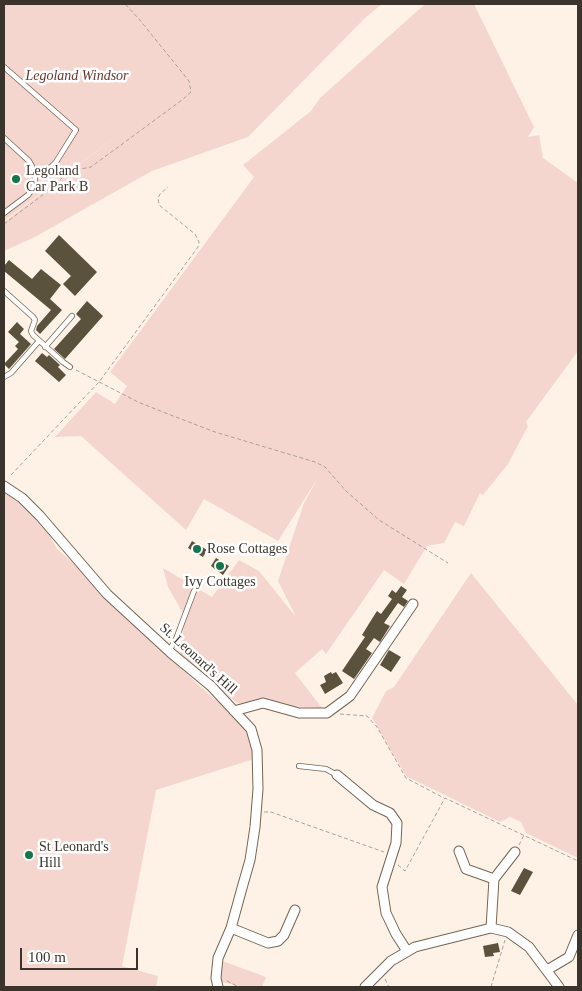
<!DOCTYPE html>
<html>
<head>
<meta charset="utf-8">
<style>
  body { margin:0 }
  #map { position:relative; width:582px; height:991px; overflow:hidden; background:#fef2e6; font-family:Georgia,serif }
  canvas { display:block }
  .frame { position:absolute; inset:0; border:5px solid #3b342c; pointer-events:none }
  .scale { position:absolute; left:20px; top:948px; width:118px; height:22px; box-sizing:border-box; border:2px solid #3b342c; border-top:0; padding-left:6px; font-size:15px; line-height:18px; white-space:nowrap; color:#3b342c; -webkit-text-stroke:4px #fff; paint-order:stroke }
</style>
</head>
<body>
<div id="map">
<canvas width="582" height="991"></canvas>
<div class="frame"></div>
<div class="scale">100 m</div>
</div>
<script>
const ctx = document.querySelector('canvas').getContext('2d');
ctx.lineJoin = 'round';
function fill(path, color) {
  ctx.fillStyle = color;
  ctx.fill(path, 'evenodd');
}
function poly(rows) {
  const path = new Path2D();
  for (const r of rows) {
    path.moveTo(r[0], r[1]);
    for (let i = 2; i < r.length; i += 2) path.lineTo(r[i], r[i + 1]);
  }
  return path;
}
function stroke(path, color, width, dash) {
  ctx.strokeStyle = color;
  ctx.lineWidth = width;
  ctx.lineCap = dash ? 'butt' : 'round';
  ctx.setLineDash(dash || []);
  ctx.stroke(path);
}
function label(font, color, halo, rows, align = 'center') {
  ctx.font = font + ' Georgia,serif';
  ctx.lineWidth = 5;
  ctx.setLineDash([]);
  ctx.textBaseline = 'middle';
  ctx.strokeStyle = halo;
  ctx.fillStyle = color;
  for (const [text, x, y, turn = 0] of rows) {
    ctx.save();
    ctx.translate(x, y);
    ctx.rotate((+turn || 0) * Math.PI / 180);
    ctx.textAlign = isNaN(turn) ? turn : align;
    if (halo) ctx.strokeText(text, 0, 0);
    ctx.fillText(text, 0, 0);
    ctx.restore();
  }
}
fill(poly([
  [4,4,382,4,365,18,248,137,152,171,33,238,4,251,4,222,131,125,4,221],
  [425,4,474,4,534,127,528,137,539,135,543,158,578,183,578,351,526,422,528,426,508,464,483,495,480,493,464,526,455,522,444,543,427,546,404,584,384,570,326,654,322,649,295,673,322,708,237,703,180,654,185,617,168,587,163,568,212,597,239,560,259,571,296,617,278,581,304,503,319,476,278,541,204,499,186,530,81,436,55,437,96,392,115,404,127,386,110,372,254,177,243,165,311,111,320,98],
  [4,489,12,494,45,527,57,549,78,567,128,618,205,691,236,716,244,726,251,742,254,759,156,790,122,966,158,976,156,987,4,987],
  [471,573,578,705,578,858,526,833,521,822,510,817,500,822,406,776,372,718,386,691,394,687],
  [220,960,266,977,262,987,237,987,231,984,220,982]
]), '#f5d6cf');
fill(poly([
  [59,235,97,272,75,296,63,284,71,276,45,251],
  [9,260,32,279,41,269,61,285,50,299,62,310,40,334,36,330,37,326,51,310,4,271,4,266],
  [87,301,103,316,65,359,54,349,81,319,76,314],
  [17,322,24,329,20,334,31,344,9,369,4,364,18,349,15,346,19,342,8,332],
  [42,353,47,357,49,355,60,365,58,367,66,375,59,382,35,361],
  [192,541,207,550,203,557,188,548],
  [216,558,229,566,223,575,211,566],
  [401,586,407,590,402,597,408,601,404,607,398,603,384,623,390,626,380,642,374,638,366,649,372,653,354,679,342,671,365,637,362,635,370,622,377,611,381,614,392,599,388,596,392,590,396,593],
  [389,650,401,657,391,672,380,665],
  [331,672,332,674,336,672,343,683,325,694,320,685,326,682,324,676],
  [524,868,533,872,520,895,511,891],
  [498,943,500,952,493,953,494,956,485,957,483,946]
]), '#5b523e');
const service = poly([
  [4,67,76,130,56,162,51,167,35,175],
  [4,138,29,161,34,170,35,179,33,188,28,195,4,213],
  [4,291,33,317,35,320,31,331,33,335,63,362,70,367],
  [45,347,72,316],
  [4,377,11,373,39,341],
  [169,651,176,639,194,591],
  [299,766,326,769,337,775]
]);
const minor = poly([
  [4,486,22,498,40,516,107,594,171,653,211,686,251,729,257,750,258,789,255,827,250,860,242,888,231,928,218,958,216,978,218,987],
  [234,711,263,703,299,713,327,713,350,696,413,604],
  [337,775,373,805,390,813,397,823,396,843,382,887,386,913,396,934,407,951],
  [459,851,466,869,494,879],
  [231,928,268,943,278,941,284,935,295,910],
  [491,928,494,879,515,852],
  [547,970,569,957,578,935],
  [365,987,391,961,415,947,491,928,508,932,529,947,559,987]
]);
stroke(service, '#756554', 6);
stroke(minor, '#756554', 11);
stroke(poly([
  [4,224,40,197,70,171,91,167,182,100,191,92,189,81,139,19,125,4],
  [76,370,138,402,168,414,215,432,315,462,325,467,346,491,379,520,448,563],
  [11,475,99,382,198,247,199,242,195,234,159,205,158,198,160,194,168,187],
  [340,714,367,716,377,727,406,778,444,798],
  [264,812,271,812,384,852],
  [519,845,524,835],
  [398,865,405,871,445,798,578,861],
  [385,979,389,987],
  [227,981,239,987],
  [491,987,505,940]
]), '#aba197', 1, [4, 2.5]);
stroke(service, '#fff', 4.5);
stroke(minor, '#fff', 9);
for (const [x, y, r, color] of [
  [16,179,5,"#17754b"],
  [197,549,5,"#17754b"],
  [220,566,5,"#17754b"],
  [29,855,5,"#17754b"]
]) {
  const dot = new Path2D();
  dot.arc(x, y, r, 0, 2 * Math.PI);
  ctx.fillStyle = color;
  ctx.fill(dot);
  stroke(dot, '#fff', 2);
}
label('italic 14px', '#67362d', '#fff', [
  ["Legoland Windsor",77,76]
]);
label('14px', '#3b342c', '#fff', [
  ["Legoland",26,171],
  ["Car Park B",26,187],
  ["Rose Cottages",207,549],
  ["Ivy Cottages",220,582,"center"],
  ["St Leonard's",39,847],
  ["Hill",39,863]
], 'left');
label('14px', '#3b342c', '#fff', [
  ["St. Leonard's Hill",198,659,42]
]);
</script>
</body>
</html>
